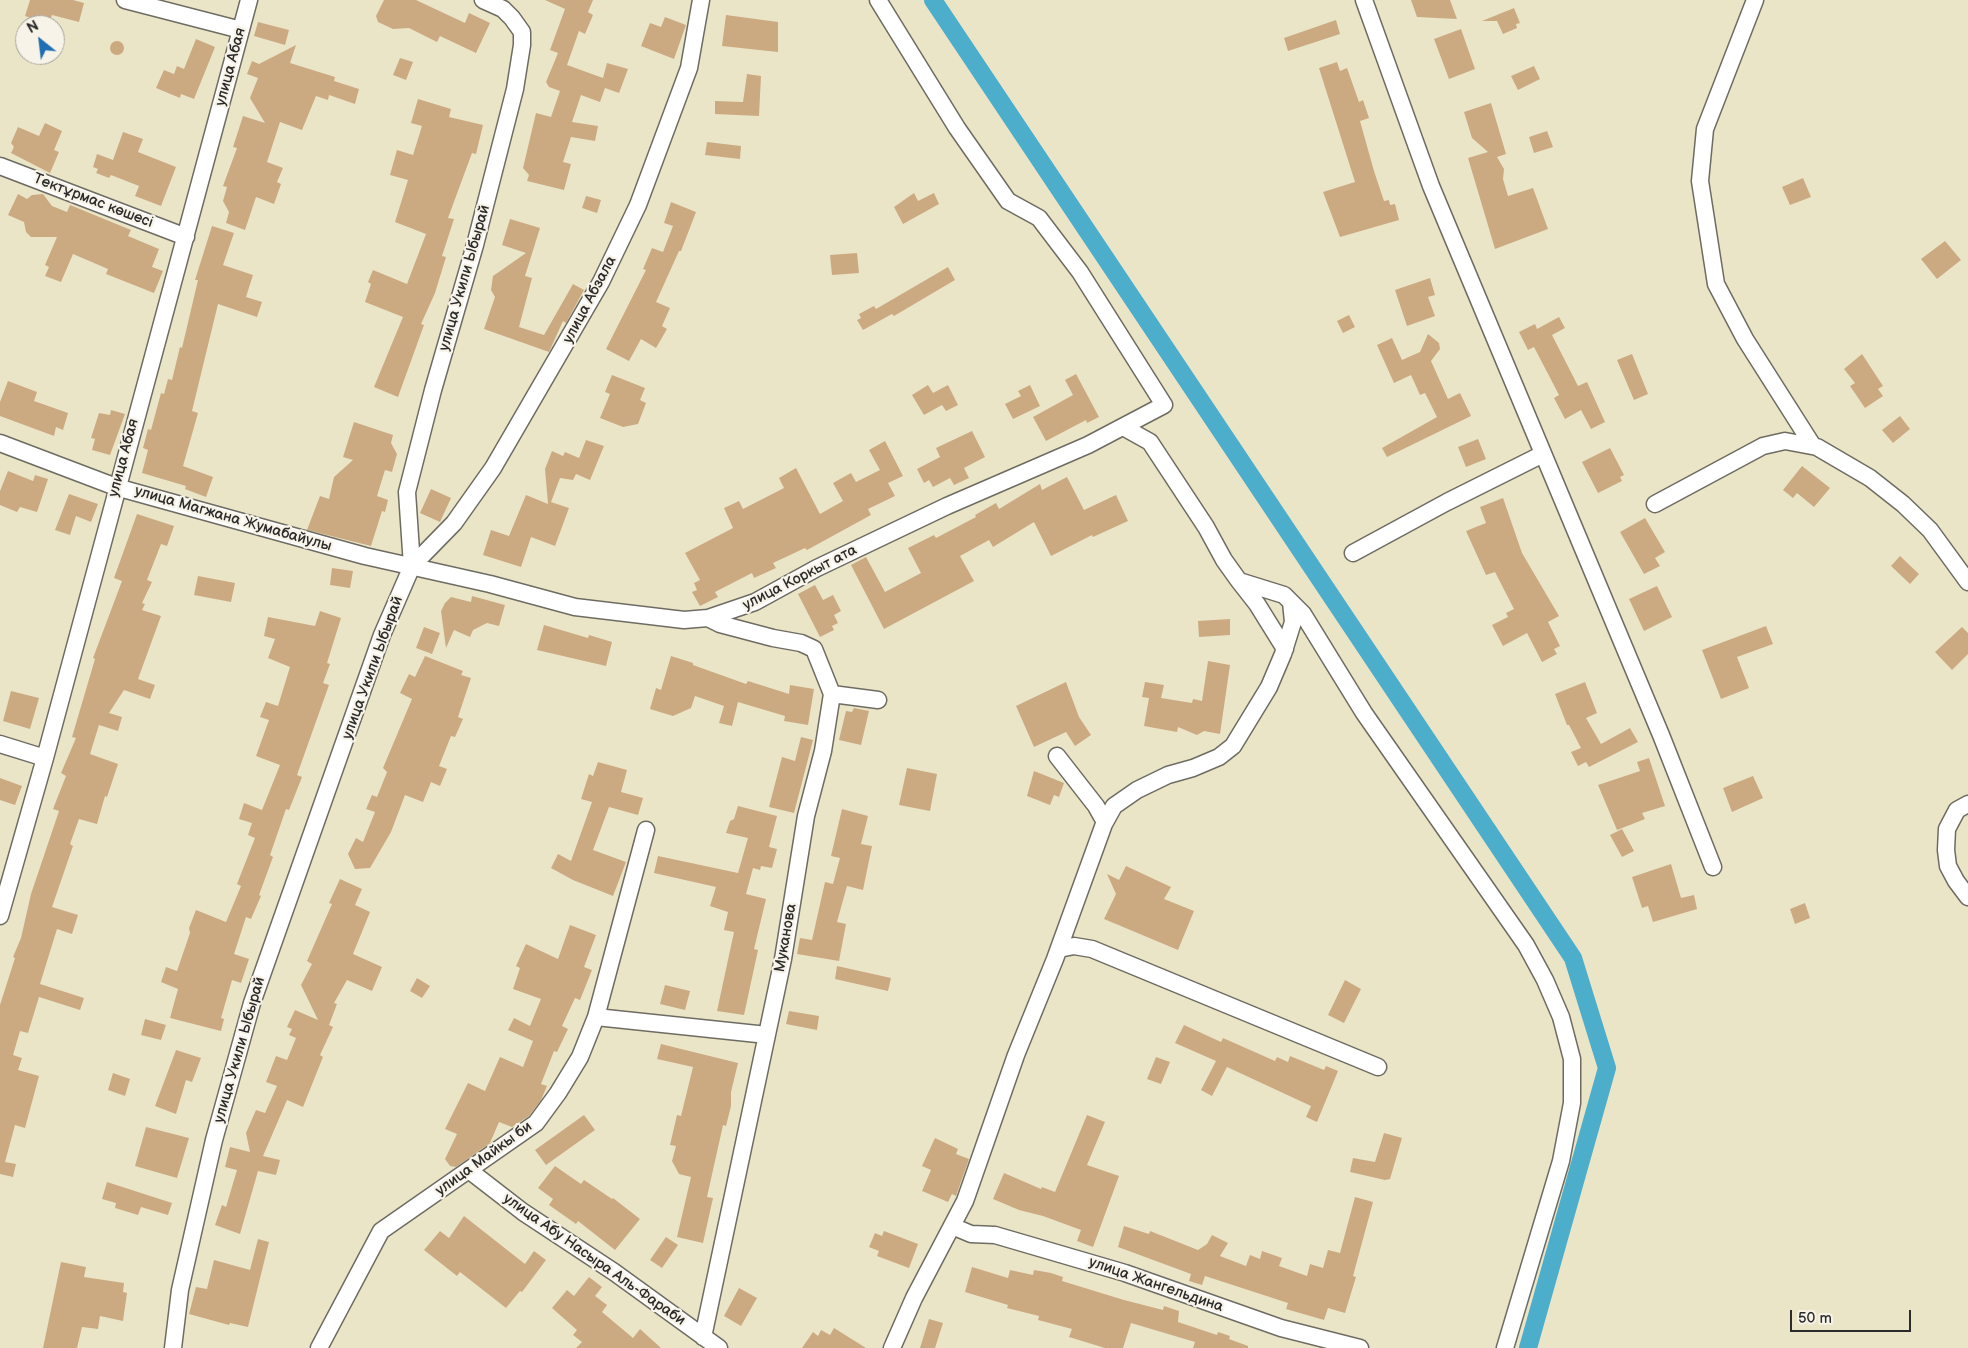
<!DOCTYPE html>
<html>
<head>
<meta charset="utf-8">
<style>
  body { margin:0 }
  #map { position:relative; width:1968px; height:1348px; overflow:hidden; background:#ebe5c8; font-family:"Balsamiq Sans",sans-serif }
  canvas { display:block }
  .north { position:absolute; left:15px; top:15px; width:50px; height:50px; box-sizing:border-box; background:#f7f3e8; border:1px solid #a5a39c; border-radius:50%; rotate:331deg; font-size:14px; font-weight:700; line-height:20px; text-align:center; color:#2b2b2b }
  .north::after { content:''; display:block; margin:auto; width:18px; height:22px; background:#1f6fb2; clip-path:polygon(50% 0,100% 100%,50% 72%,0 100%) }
  .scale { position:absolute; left:1790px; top:1310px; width:121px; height:22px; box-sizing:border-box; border:2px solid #2b2b2b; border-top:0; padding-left:6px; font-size:15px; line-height:18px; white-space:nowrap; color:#2b2b2b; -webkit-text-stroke:4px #f7f3e8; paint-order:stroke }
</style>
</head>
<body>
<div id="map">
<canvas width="1968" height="1348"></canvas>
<div class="north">N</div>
<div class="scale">50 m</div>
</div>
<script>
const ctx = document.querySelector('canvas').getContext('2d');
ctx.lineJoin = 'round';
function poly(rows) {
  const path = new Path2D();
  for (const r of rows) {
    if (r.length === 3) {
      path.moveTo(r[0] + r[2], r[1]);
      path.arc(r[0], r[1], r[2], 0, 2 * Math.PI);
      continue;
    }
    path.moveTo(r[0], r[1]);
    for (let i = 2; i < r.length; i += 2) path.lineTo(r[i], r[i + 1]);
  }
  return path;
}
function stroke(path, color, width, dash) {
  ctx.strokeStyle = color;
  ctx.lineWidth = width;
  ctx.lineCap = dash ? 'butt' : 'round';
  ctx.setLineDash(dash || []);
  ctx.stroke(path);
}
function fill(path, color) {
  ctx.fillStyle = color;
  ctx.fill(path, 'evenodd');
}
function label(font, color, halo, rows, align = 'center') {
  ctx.font = font + ' "Balsamiq Sans",sans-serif';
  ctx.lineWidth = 4.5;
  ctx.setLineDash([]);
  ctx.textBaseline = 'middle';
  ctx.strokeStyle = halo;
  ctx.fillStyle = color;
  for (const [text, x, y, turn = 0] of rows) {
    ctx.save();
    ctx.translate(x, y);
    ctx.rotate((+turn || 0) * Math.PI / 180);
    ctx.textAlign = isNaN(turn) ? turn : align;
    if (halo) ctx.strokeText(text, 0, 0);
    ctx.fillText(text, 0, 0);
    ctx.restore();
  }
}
stroke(poly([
  [933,0,1573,958,1607,1068,1528,1348]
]), '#4daecc', 18);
fill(poly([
  [30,0,73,0,84,3,79,22,52,15,49,24,25,16],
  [384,0,416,0,465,23,469,13,490,23,476,53,440,36,437,42,409,28,393,29,378,22,376,16],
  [545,0,593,0,588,12,593,15,585,34,579,31,567,65,603,78,607,63,628,69,619,93,605,88,600,102,581,95,572,122,598,126,595,141,571,137,563,162,571,164,564,190,527,181,529,175,523,168,536,113,551,117,560,91,549,87,546,82,558,53,550,50,565,9],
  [1411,0,1450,0,1457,19,1417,17],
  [1514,8,1520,23,1516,24,1517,28,1503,34,1497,21,1482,21],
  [726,15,778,22,778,52,722,46],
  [665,17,686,25,674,59,641,46,650,23,661,27],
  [1336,20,1340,34,1288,51,1284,38],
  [258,22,289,30,285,45,254,36],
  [1461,29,1475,69,1449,79,1434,39],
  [196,39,215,47,194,99,181,94,180,98,156,88,164,70,174,74,177,66,184,69],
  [117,48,7],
  [296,45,290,63,335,77,334,81,359,89,355,104,329,95,328,100,316,96,302,130,280,122,267,162,283,168,277,182,281,184,274,204,256,197,245,230,226,223,229,212,223,201,227,187,223,186,237,148,233,147,243,116,265,123,250,98,258,78,247,74,252,61,259,64],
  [400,58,413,62,406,80,393,75],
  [1337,62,1340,71,1347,68,1359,102,1363,100,1369,118,1360,121,1374,171,1384,201,1389,200,1390,205,1395,204,1399,220,1340,237,1323,192,1355,182,1319,68],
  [1534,66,1540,79,1518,90,1511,76],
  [747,74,761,76,759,116,715,114,715,101,743,102],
  [418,99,451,109,449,117,483,125,476,154,472,153,448,218,454,219,442,256,446,257,435,293,421,324,424,325,398,397,374,387,403,317,365,302,371,284,368,282,373,270,407,284,426,234,395,222,408,180,390,175,397,150,413,155,422,126,411,123],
  [1491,103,1506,154,1497,157,1504,169,1503,179,1508,196,1533,188,1548,229,1495,249,1468,158,1488,152,1472,138,1464,112],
  [45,123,62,131,54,150,59,152,50,173,11,153,14,147,11,143,18,127,39,136],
  [1547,131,1553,147,1534,153,1529,137],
  [123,132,143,139,138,152,176,167,161,206,135,196,139,186,111,175,109,178,96,173,98,169,93,167,97,154,113,160],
  [707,142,741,146,740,159,705,155],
  [1803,178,1811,197,1790,205,1782,187],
  [914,193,918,201,934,193,939,204,903,224,894,207],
  [18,194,27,199,32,195,43,194,52,206,67,212,70,205,131,230,128,236,159,249,152,267,163,271,154,293,106,274,108,269,73,254,61,282,45,276,49,267,45,265,57,237,31,237,26,232,24,222,8,215],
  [586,196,601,200,597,213,582,208],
  [671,202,696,212,681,251,679,251,656,302,670,308,662,326,667,329,656,348,641,339,629,361,606,349,646,270,643,269,652,248,663,252,673,226,664,223],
  [510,219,540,228,525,276,532,278,519,327,544,335,573,284,584,290,566,323,563,321,549,352,484,329,495,297,491,290,493,276,526,253,502,245],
  [212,226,234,233,223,265,253,275,246,297,262,302,257,317,218,304,192,411,198,413,183,466,213,477,206,497,185,489,186,486,142,473,148,450,143,448,148,429,151,430,161,393,164,394,168,379,172,380,180,347,182,348,198,280,195,280],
  [1945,241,1961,260,1937,279,1921,259],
  [857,253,859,273,832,275,830,255],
  [948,267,955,280,894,316,892,314,863,330,857,320,861,318,859,314,874,306,876,309],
  [1430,278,1435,295,1428,297,1435,316,1407,326,1395,290],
  [1349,315,1355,327,1343,333,1337,321],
  [1559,317,1565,328,1552,335,1578,386,1587,382,1605,422,1591,429,1581,410,1565,419,1554,398,1559,395,1534,347,1528,350,1519,332,1535,324,1537,329],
  [1428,334,1439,343,1440,349,1431,361,1448,399,1460,393,1471,416,1387,457,1382,448,1437,417,1425,393,1420,395,1411,375,1394,383,1377,345,1392,338,1402,360,1420,352],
  [1632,354,1648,394,1634,400,1617,360],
  [1862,354,1883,386,1878,389,1883,396,1865,408,1850,386,1855,383,1844,369],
  [1076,374,1099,417,1087,423,1086,420,1046,441,1033,417,1073,395,1065,380],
  [612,375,645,388,640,400,646,403,638,424,623,427,600,418,610,394,605,392],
  [8,381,37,392,34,401,68,413,63,430,56,427,54,436,0,416,0,402],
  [928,385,933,393,948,385,958,405,946,411,942,405,924,415,912,395],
  [1030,385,1040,406,1013,419,1005,404,1021,396,1018,391],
  [111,410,125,414,110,455,92,450,95,439,91,438,99,413,110,415],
  [1900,416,1910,429,1893,443,1882,430],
  [354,422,393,435,391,443,397,454,392,472,385,470,377,496,388,500,385,512,382,511,371,546,307,530,320,496,329,499,334,477,353,460,343,457],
  [972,431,985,457,964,468,969,478,954,485,950,478,933,487,929,480,924,483,917,469,940,457,936,448],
  [1478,439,1486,459,1466,467,1458,447],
  [586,440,604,446,590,480,576,474,573,480,560,478,551,502,569,508,555,546,531,537,521,567,483,555,491,530,509,536,526,495,548,504,545,469,552,451,563,456,565,452,579,458],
  [885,441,903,476,888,483,895,496,868,509,871,515,807,550,805,548,773,563,776,568,754,578,752,573,715,592,718,597,700,606,692,592,697,590,694,583,700,580,685,553,733,528,724,508,739,501,743,509,784,488,779,478,796,468,820,514,843,501,833,483,851,473,856,482,880,470,869,450],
  [1610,448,1624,475,1620,477,1622,481,1598,493,1582,462],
  [1802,466,1830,488,1814,507,1797,493,1793,498,1783,490],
  [8,471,33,481,35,475,48,479,37,512,20,507,17,512,0,505,0,491],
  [1067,477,1084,510,1116,495,1128,521,1093,537,1092,535,1051,556,1034,522,993,547,989,540,960,556,974,581,884,629,851,565,866,557,885,592,921,573,908,548,934,535,936,538,976,517,975,515,996,503,999,509,1040,484,1042,490],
  [431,489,451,498,440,522,420,513],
  [69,494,98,504,91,522,76,516,70,535,55,530],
  [1503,498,1522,553,1559,616,1548,622,1560,646,1554,649,1557,654,1542,662,1527,633,1503,646,1492,625,1508,617,1506,613,1514,609,1495,572,1486,575,1466,531,1486,523,1480,507],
  [137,514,174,526,167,546,161,544,147,580,152,582,142,603,145,604,142,610,161,616,138,679,155,685,150,699,124,690,109,713,122,717,118,731,99,725,90,754,118,764,107,797,105,796,97,824,79,819,70,844,73,846,52,907,78,915,72,934,57,929,40,984,84,998,80,1010,39,997,28,1033,20,1031,13,1055,22,1058,18,1070,39,1076,25,1128,15,1125,5,1162,16,1164,13,1177,0,1174,0,1005,15,958,13,957,21,938,31,894,59,811,53,809,66,776,61,773,76,738,72,737,95,659,93,658,122,581,114,578],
  [1645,518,1665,552,1655,558,1660,566,1644,574,1620,532],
  [1900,556,1919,574,1910,584,1891,566],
  [332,568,353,571,350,588,330,585],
  [198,576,235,583,231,602,194,595],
  [815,585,823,600,833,595,841,611,834,615,838,623,832,626,834,630,820,637,798,594],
  [1657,586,1672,617,1644,631,1629,599],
  [472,596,505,605,499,626,487,623,473,630,470,637,454,630,446,648,441,611,445,603,451,597,471,602],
  [320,611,341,618,327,663,330,664,323,683,329,685,297,775,302,777,289,810,286,809,270,855,273,857,259,895,261,896,251,919,246,917,234,954,249,959,241,983,232,980,221,1018,224,1019,221,1031,170,1018,178,989,161,982,166,967,177,971,190,933,189,928,196,910,226,922,241,886,237,884,255,838,248,835,252,823,239,819,244,803,262,810,280,765,256,756,269,720,260,717,266,702,278,706,290,667,268,658,275,639,264,636,268,617,315,626],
  [1230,619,1230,635,1199,637,1198,621],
  [544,625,588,638,589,635,612,642,606,666,537,650],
  [1766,626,1773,644,1737,657,1749,688,1721,699,1702,650],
  [424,627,440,633,432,654,416,648],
  [1962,627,1968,633,1968,654,1952,670,1935,652],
  [425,656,463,671,461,675,471,678,458,717,463,719,455,737,451,736,439,766,447,769,440,786,431,782,423,802,405,795,391,832,370,868,355,869,348,854,356,838,363,842,375,812,366,809,372,795,377,797,387,772,383,768,412,699,400,693,409,674,415,677],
  [671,656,693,663,693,665,746,684,748,681,789,694,790,685,814,689,808,725,784,721,785,716,738,702,732,726,719,723,724,706,695,696,691,708,673,716,650,709,656,688,661,690],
  [1208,661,1230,665,1220,734,1204,731,1197,735,1178,727,1177,732,1144,726,1149,698,1142,697,1145,682,1164,685,1161,698,1192,703,1193,699,1202,701],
  [1066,682,1079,717,1091,735,1075,746,1066,732,1034,747,1016,706],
  [1585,682,1597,713,1586,718,1601,744,1630,728,1638,742,1589,767,1586,762,1578,766,1571,752,1581,748,1569,725,1567,725,1555,694],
  [11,691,39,698,30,729,3,721],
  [854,708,869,711,861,745,839,740,846,711,852,712],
  [801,737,813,740,794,813,769,807,782,757,795,761],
  [1649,758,1665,806,1642,813,1645,819,1617,830,1598,785,1640,771,1637,762],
  [598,762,627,770,621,792,643,798,638,815,609,807,593,850,626,862,613,896,573,880,551,868,558,854,571,861,592,802,581,799,589,774,593,776],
  [907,768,937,774,930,811,899,805],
  [1034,771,1064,783,1059,797,1054,795,1050,805,1027,796],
  [1753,776,1763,798,1732,812,1723,788],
  [0,778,22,786,15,805,0,800],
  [738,806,777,816,769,847,777,849,772,868,761,866,760,870,753,868,746,894,766,899,754,949,758,950,744,1015,717,1011,734,932,724,930,728,912,710,906,716,887,654,873,658,856,738,873,748,838,726,833,730,821,734,819],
  [842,809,868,816,861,844,872,846,863,890,847,886,837,922,846,924,839,961,797,954,800,938,812,940,825,882,833,884,840,858,831,856],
  [1622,829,1634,851,1622,857,1610,835],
  [1671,864,1681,898,1694,895,1697,909,1653,922,1648,906,1642,908,1632,877],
  [1126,866,1171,887,1164,899,1194,911,1178,950,1104,919,1116,894,1107,874,1119,880],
  [340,879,362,889,355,905,370,912,353,954,382,967,372,991,347,980,334,1003,337,1004,329,1025,333,1027,320,1055,323,1057,303,1107,287,1100,263,1156,280,1160,276,1175,258,1171,240,1234,215,1225,222,1205,226,1207,237,1170,225,1167,230,1147,250,1152,246,1133,256,1110,265,1113,277,1086,266,1082,276,1056,287,1060,296,1038,289,1035,292,1029,287,1027,295,1010,318,1020,301,985,312,964,307,961,332,904,329,903],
  [1805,903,1810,918,1795,924,1790,909],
  [570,925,596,935,584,967,592,970,580,1000,575,998,562,1026,568,1029,557,1052,554,1051,541,1084,547,1086,541,1100,529,1116,512,1127,499,1122,490,1143,456,1167,450,1166,445,1159,457,1134,445,1129,468,1083,485,1091,500,1057,523,1067,533,1041,508,1030,514,1018,530,1026,541,999,513,989,520,968,516,966,526,944,558,959],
  [837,966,891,978,888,991,835,979],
  [417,978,430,986,422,998,410,991],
  [1345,980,1361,989,1344,1023,1328,1015],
  [665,985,690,991,685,1010,660,1004],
  [789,1011,819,1016,817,1030,786,1024],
  [145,1019,166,1025,161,1040,141,1035],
  [1184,1025,1221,1042,1223,1038,1275,1061,1277,1057,1288,1062,1290,1056,1324,1070,1326,1066,1338,1071,1317,1122,1306,1117,1311,1106,1227,1067,1212,1096,1201,1090,1216,1061,1175,1043],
  [661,1044,738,1063,731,1092,731,1106,726,1126,723,1125,707,1197,713,1198,703,1243,677,1237,691,1177,679,1174,672,1161,676,1146,670,1145,677,1115,681,1116,693,1067,657,1059],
  [176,1050,201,1058,192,1082,186,1080,176,1114,155,1106],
  [1156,1057,1170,1062,1161,1084,1147,1079],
  [113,1073,130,1079,125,1096,108,1090],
  [584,1115,595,1130,546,1165,535,1150],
  [1087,1115,1105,1122,1087,1165,1119,1176,1093,1247,1077,1241,1081,1230,1043,1216,1019,1210,993,1199,1004,1173,1041,1189,1042,1187,1055,1192],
  [146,1127,189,1138,177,1178,135,1166],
  [1384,1133,1402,1138,1390,1179,1385,1180,1350,1172,1353,1158,1375,1162],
  [935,1138,958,1149,956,1154,969,1159,956,1196,952,1194,948,1202,922,1191,931,1170,922,1166],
  [555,1166,581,1184,584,1180,612,1199,613,1198,640,1219,615,1250,578,1221,576,1224,549,1205,553,1199,538,1188],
  [107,1182,172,1203,168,1215,141,1207,138,1215,115,1208,116,1203,102,1199],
  [1355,1197,1373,1202,1353,1276,1356,1277,1345,1313,1328,1308,1324,1320,1286,1309,1288,1303,1205,1276,1202,1285,1189,1281,1191,1274,1118,1247,1124,1226,1149,1234,1150,1231,1198,1250,1207,1244,1212,1235,1228,1243,1220,1256,1246,1266,1250,1255,1260,1259,1262,1251,1282,1258,1279,1266,1307,1276,1310,1264,1323,1268,1328,1250,1340,1253],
  [464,1216,525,1264,534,1251,546,1260,522,1292,520,1291,506,1308,460,1272,457,1276,424,1250,440,1231,449,1238],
  [884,1231,918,1244,909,1268,877,1256,879,1251,869,1247,875,1233,882,1236],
  [666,1237,678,1245,662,1268,650,1260],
  [258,1239,269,1242,248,1327,230,1323,229,1325,189,1314,196,1287,207,1289,214,1260,250,1270],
  [61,1262,86,1267,84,1277,124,1283,123,1292,127,1293,123,1321,100,1316,98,1329,82,1327,77,1348,43,1348],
  [972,1267,1008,1278,1010,1270,1033,1275,1034,1270,1051,1273,1063,1277,1062,1281,1124,1300,1163,1310,1164,1306,1179,1311,1178,1322,1217,1335,1218,1332,1230,1336,1229,1339,1248,1346,1248,1348,1193,1348,1195,1342,1131,1323,1123,1348,1105,1348,1069,1337,1072,1329,1038,1320,1039,1316,1007,1308,1008,1305,965,1292],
  [589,1277,602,1287,595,1296,607,1305,602,1312,633,1338,640,1329,661,1348,576,1348,582,1342,573,1335,577,1330,552,1308,567,1290,574,1296],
  [739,1288,757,1298,741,1326,724,1316],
  [929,1319,943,1323,935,1348,920,1348],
  [834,1328,866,1348,802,1348,813,1332,818,1336,821,1330,830,1335]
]), '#cbaa82');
const minor = poly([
  [125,0,241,30],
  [1364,0,1431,186,1661,735,1713,867],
  [1755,0,1705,129,1700,181,1716,284,1745,339,1813,446],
  [0,166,186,237],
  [1123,427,1150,442,1206,527,1224,560,1239,581,1284,595,1303,614,1364,713,1526,945,1545,980,1561,1017,1572,1059,1572,1103,1561,1161,1505,1348],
  [0,443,116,487,365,556,490,584,575,607,684,620,708,618,755,602,817,568,947,506,1088,445,1164,405,1080,272,1039,218,1008,201,957,128,878,0],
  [1655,504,1763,446,1785,441,1817,447,1870,478,1903,504,1930,530,1968,582],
  [1353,553,1447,502,1543,454],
  [412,566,454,523,493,468,601,282,638,205,689,68,701,0],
  [1239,581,1257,604,1285,649],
  [832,694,878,700],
  [0,744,45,758],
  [1057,756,1096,806,1105,822],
  [1968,804,1957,810,1947,829,1946,850,1948,866,1956,881,1968,897],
  [0,916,45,758,249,0],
  [1059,949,1074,946,1092,949,1378,1067],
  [596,1017,767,1035],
  [470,1171,523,1212,614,1272,719,1348],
  [952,1226,971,1234,995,1235,1125,1273,1281,1328,1360,1348],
  [703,1337,783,959,806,816,823,751,832,694,814,649,801,643,773,638,720,624,708,618],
  [173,1348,180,1290,214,1140,252,1003,382,635,412,566,407,492,433,390,475,245,515,89,522,45,522,32,512,18,503,9,483,0],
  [319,1348,381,1231,536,1123,558,1093,580,1057,596,1017,646,830],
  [892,1348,914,1298,965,1201,1016,1055,1055,959,1104,824,1114,806,1137,790,1168,775,1193,768,1219,757,1233,746,1269,687,1283,654,1293,622,1291,602]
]);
stroke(minor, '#6e6c62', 19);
stroke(minor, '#fff', 16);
label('15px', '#2b2b2b', '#f7f3e8', [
  ["улица Абая",231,67,-75],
  ["Тектұрмас көшесі",93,201,21],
  ["улица Укили Ыбырай",465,278,-74],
  ["улица Абзала",590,300,-62],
  ["улица Абая",124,458,-75],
  ["улица Магжана Жумабайулы",233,519,16],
  ["улица Коркыт ата",800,578,-27],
  ["улица Укили Ыбырай",373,668,-70],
  ["Муканова",786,938,-80],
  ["улица Укили Ыбырай",240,1050,-74],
  ["улица Майкы би",484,1159,-36],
  ["улица Абу Насыра Аль-Фараби",594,1260,35],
  ["улица Жангельдина",1156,1285,19]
]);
</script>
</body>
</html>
